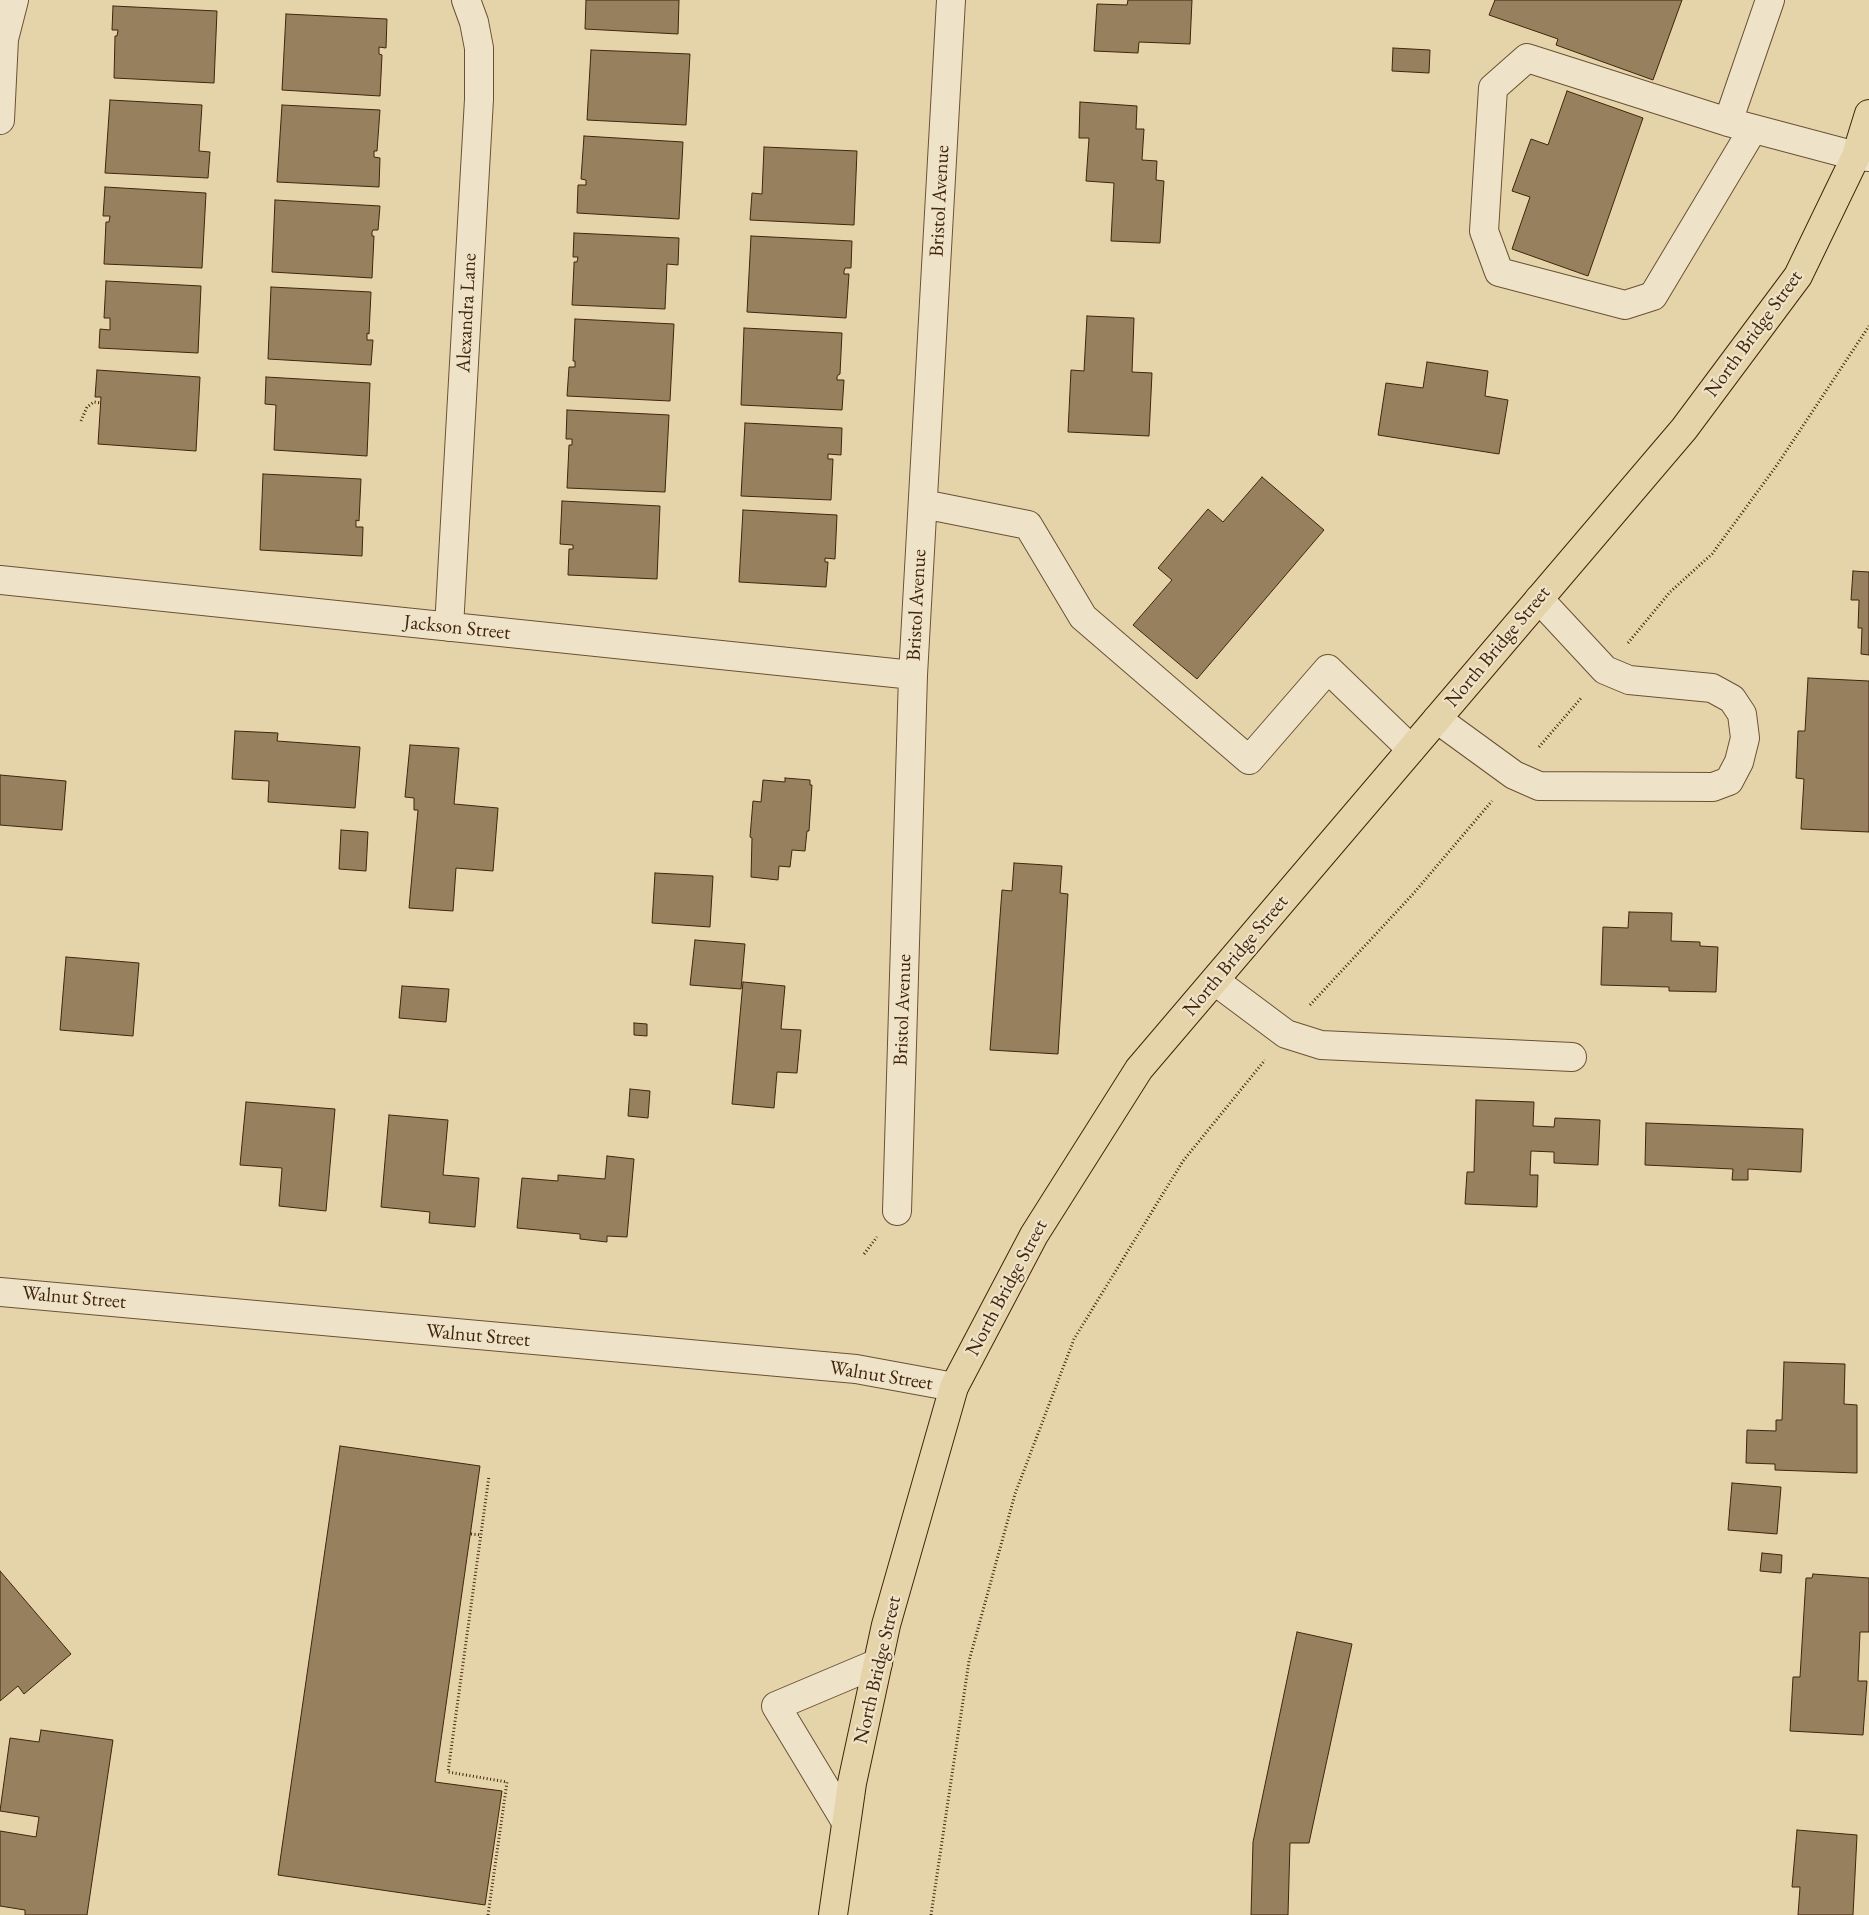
<!DOCTYPE html>
<html>
<head>
<meta charset="utf-8">
<style>
  body { margin:0 }
  canvas { display:block; background:#e5d4aa }
</style>
</head>
<body>
<canvas width="1869" height="1915"></canvas>
<script>
const ctx = document.querySelector('canvas').getContext('2d');
ctx.lineJoin = 'round';
function fill(path, color) {
  ctx.fillStyle = color;
  ctx.fill(path, 'evenodd');
}
function poly(rows) {
  const path = new Path2D();
  for (const r of rows) {
    path.moveTo(r[0], r[1]);
    for (let i = 2; i < r.length; i += 2) path.lineTo(r[i], r[i + 1]);
  }
  return path;
}
function stroke(path, color, width, dash) {
  ctx.strokeStyle = color;
  ctx.lineWidth = width;
  ctx.lineCap = dash ? 'butt' : 'round';
  ctx.setLineDash(dash || []);
  ctx.stroke(path);
}
function label(font, color, halo, rows, align = 'center') {
  ctx.font = font + ' "EB Garamond",serif';
  ctx.lineWidth = 4.5;
  ctx.setLineDash([]);
  ctx.textBaseline = 'middle';
  ctx.strokeStyle = halo;
  ctx.fillStyle = color;
  for (const [text, x, y, turn = 0] of rows) {
    ctx.save();
    ctx.translate(x, y);
    ctx.rotate((+turn || 0) * Math.PI / 180);
    ctx.textAlign = isNaN(turn) ? turn : align;
    if (halo) ctx.strokeText(text, 0, 0);
    ctx.fillText(text, 0, 0);
    ctx.restore();
  }
}
const building = poly([
  [586,0,679,0,678,34,585,29,586,0],
  [1128,0,1192,0,1190,44,1139,42,1138,53,1094,51,1097,4,1127,5,1128,0],
  [1495,0,1682,0,1653,80,1556,45,1558,39,1489,15,1495,0],
  [113,6,217,11,214,83,114,78,115,36,117,36,118,30,112,30,113,6],
  [286,14,387,19,386,48,379,47,379,54,382,55,380,96,282,90,286,14],
  [1393,48,1430,50,1429,73,1392,71,1393,48],
  [591,50,690,54,686,125,587,120,591,50],
  [1567,91,1643,118,1588,276,1512,249,1530,197,1512,191,1531,139,1548,145,1567,91],
  [110,100,202,105,199,151,210,152,208,178,105,173,110,100],
  [1080,102,1137,106,1136,129,1144,129,1142,160,1157,161,1156,180,1164,181,1160,243,1111,241,1114,183,1086,181,1089,138,1079,138,1080,102],
  [282,105,380,110,377,151,374,151,374,157,380,158,379,187,277,182,282,105],
  [584,136,683,142,679,219,577,213,578,185,586,185,586,180,581,179,584,136],
  [764,147,857,151,854,225,750,220,752,193,762,194,764,147],
  [105,187,206,193,202,268,104,264,106,222,109,222,110,216,103,216,105,187],
  [275,200,380,206,378,230,373,230,372,232,372,236,374,236,372,278,272,272,275,200],
  [574,233,679,238,678,265,667,264,665,309,572,305,574,265,574,262,577,262,578,257,573,257,574,233],
  [751,236,852,241,851,268,845,268,844,271,844,274,849,274,846,318,747,312,751,236],
  [106,281,201,286,198,353,99,348,100,329,110,330,110,318,104,318,106,281],
  [271,287,371,292,369,334,367,333,367,340,373,340,371,365,268,359,271,287],
  [1087,316,1134,318,1132,372,1152,373,1149,436,1068,432,1071,370,1084,371,1087,316],
  [575,319,674,324,670,401,567,396,569,367,575,367,575,361,573,361,575,319],
  [744,328,842,333,840,374,838,375,837,377,837,380,844,380,842,410,741,405,744,328],
  [1427,362,1488,371,1485,396,1508,400,1499,454,1378,435,1386,383,1423,388,1427,362],
  [97,370,200,377,196,451,98,444,101,397,95,397,97,370],
  [266,377,370,383,367,456,274,450,276,405,265,404,266,377],
  [567,410,669,415,665,492,567,488,569,445,572,445,572,439,566,439,567,410],
  [745,423,842,428,841,455,828,454,828,459,833,459,831,500,741,496,745,423],
  [263,474,361,479,359,521,356,520,356,527,363,527,362,556,260,550,263,474],
  [1262,477,1324,530,1197,679,1133,625,1172,580,1158,568,1208,509,1223,522,1262,477],
  [562,501,660,506,657,579,568,575,569,549,573,549,573,545,560,544,562,501],
  [743,510,837,515,835,559,825,558,825,562,828,562,826,587,739,582,743,510],
  [1853,571,1869,572,1869,655,1861,654,1862,628,1858,628,1859,600,1851,600,1853,571],
  [1808,678,1869,681,1869,832,1801,829,1804,779,1796,778,1798,731,1805,731,1808,678],
  [235,731,278,733,277,741,360,747,355,808,268,802,269,781,232,779,235,731],
  [410,745,459,748,454,804,498,808,493,871,456,868,453,911,409,908,418,810,414,810,414,798,405,797,410,745],
  [0,775,66,781,62,830,0,825,0,775],
  [785,778,810,780,810,785,812,785,809,831,807,831,805,851,792,850,790,867,779,866,778,880,751,877,752,838,750,837,753,801,761,802,763,780,785,782,785,778],
  [341,830,368,832,366,871,339,869,341,830],
  [1014,863,1062,866,1060,893,1068,894,1058,1054,990,1050,1002,890,1012,891,1014,863],
  [655,873,713,876,710,927,652,923,655,873],
  [1629,912,1672,913,1671,941,1700,942,1700,946,1718,947,1716,992,1669,991,1669,987,1601,985,1603,927,1628,928,1629,912],
  [695,940,745,944,741,989,690,985,695,940],
  [66,957,139,963,133,1036,60,1030,66,957],
  [743,982,785,986,781,1029,801,1030,797,1073,777,1072,774,1108,732,1104,743,982],
  [402,986,449,989,446,1022,399,1018,402,986],
  [634,1023,647,1024,647,1036,634,1035,634,1023],
  [630,1089,650,1091,648,1118,628,1116,630,1089],
  [1476,1100,1534,1102,1533,1126,1554,1127,1555,1118,1600,1120,1598,1165,1554,1163,1554,1152,1531,1151,1530,1175,1538,1175,1537,1207,1465,1204,1467,1172,1474,1172,1476,1100],
  [246,1102,335,1109,326,1211,279,1206,282,1168,240,1165,246,1102],
  [389,1115,448,1120,443,1175,479,1178,475,1227,429,1223,430,1212,381,1207,389,1115],
  [1646,1123,1803,1129,1801,1172,1748,1169,1748,1180,1732,1180,1733,1169,1645,1165,1646,1123],
  [607,1156,634,1159,627,1237,607,1236,607,1242,580,1239,580,1234,517,1228,522,1178,558,1181,558,1175,605,1179,607,1156],
  [1784,1362,1845,1364,1844,1404,1857,1405,1857,1473,1775,1470,1775,1464,1746,1463,1747,1430,1776,1431,1776,1420,1782,1420,1784,1362],
  [340,1446,480,1466,435,1782,502,1791,485,1905,278,1875,340,1446],
  [1732,1483,1781,1487,1777,1534,1728,1530,1732,1483],
  [1762,1553,1782,1555,1781,1573,1760,1571,1762,1553],
  [0,1571,71,1654,24,1694,18,1686,0,1701,0,1571],
  [1813,1574,1869,1578,1869,1632,1860,1632,1858,1681,1867,1681,1863,1735,1790,1731,1793,1677,1800,1677,1806,1578,1812,1578,1813,1574],
  [1297,1632,1352,1644,1309,1843,1290,1843,1288,1915,1251,1915,1253,1842,1297,1632],
  [41,1730,113,1740,87,1915,25,1915,25,1910,0,1906,0,1831,36,1837,39,1817,0,1811,10,1738,39,1742,41,1730],
  [1797,1830,1857,1835,1853,1915,1798,1915,1800,1887,1792,1887,1797,1830]
]);
fill(building, '#97805e');
stroke(building, '#42250c', 1);
const minor = poly([
  [1770,0,1728,122,1856,156,1869,157],
  [0,120,4,39,14,0],
  [1728,122,1527,58,1493,88,1484,231,1499,272,1625,305,1653,296,1753,129],
  [923,504,1028,525,1083,617,1249,760,1328,669,1411,749],
  [0,580,913,675],
  [449,627,479,99,479,48,474,22,466,0],
  [1437,719,1514,775,1539,786,1713,787,1729,781,1739,762,1745,738,1742,714,1732,699,1712,688,1629,680,1605,670,1539,599],
  [1215,981,1286,1034,1321,1045,1572,1057],
  [897,1211,913,675,951,0],
  [0,1292,856,1369,954,1387],
  [846,1822,776,1706,878,1663]
]);
const highway = poly([
  [833,1915,852,1783,886,1625,954,1387,1034,1235,1139,1069,1684,429,1798,276,1856,156,1869,114]
]);
stroke(minor, '#6b5134', 30);
stroke(highway, '#42250c', 30);
stroke(poly([
  [81,421,87,407,94,402,101,403],
  [1628,643,1670,592,1712,554,1777,465,1869,326],
  [1539,747,1582,697],
  [1310,1005,1413,894,1492,801],
  [864,1254,877,1237],
  [471,1534,481,1535],
  [488,1915,507,1782,448,1772,489,1476],
  [931,1915,969,1661,1015,1494,1074,1339,1183,1161,1265,1060]
]), '#42250c', 3, [1, 2.5]);
stroke(minor, '#eee3c8', 28);
stroke(highway, '#e5d4aa', 28);
label('20px', '#42250c', '#eee3c8', [
  ["Bristol Avenue",940,201,-87],
  ["Alexandra Lane",467,313,-87],
  ["North Bridge Street",1754,334,-54],
  ["Bristol Avenue",917,605,-87],
  ["Jackson Street",457,628,6],
  ["North Bridge Street",1498,647,-50],
  ["North Bridge Street",1236,956,-50],
  ["Bristol Avenue",903,1010,-88],
  ["North Bridge Street",1007,1288,-62],
  ["Walnut Street",74,1298,5],
  ["Walnut Street",478,1336,5],
  ["Walnut Street",881,1376,9],
  ["North Bridge Street",878,1670,-77]
]);
</script>
</body>
</html>
